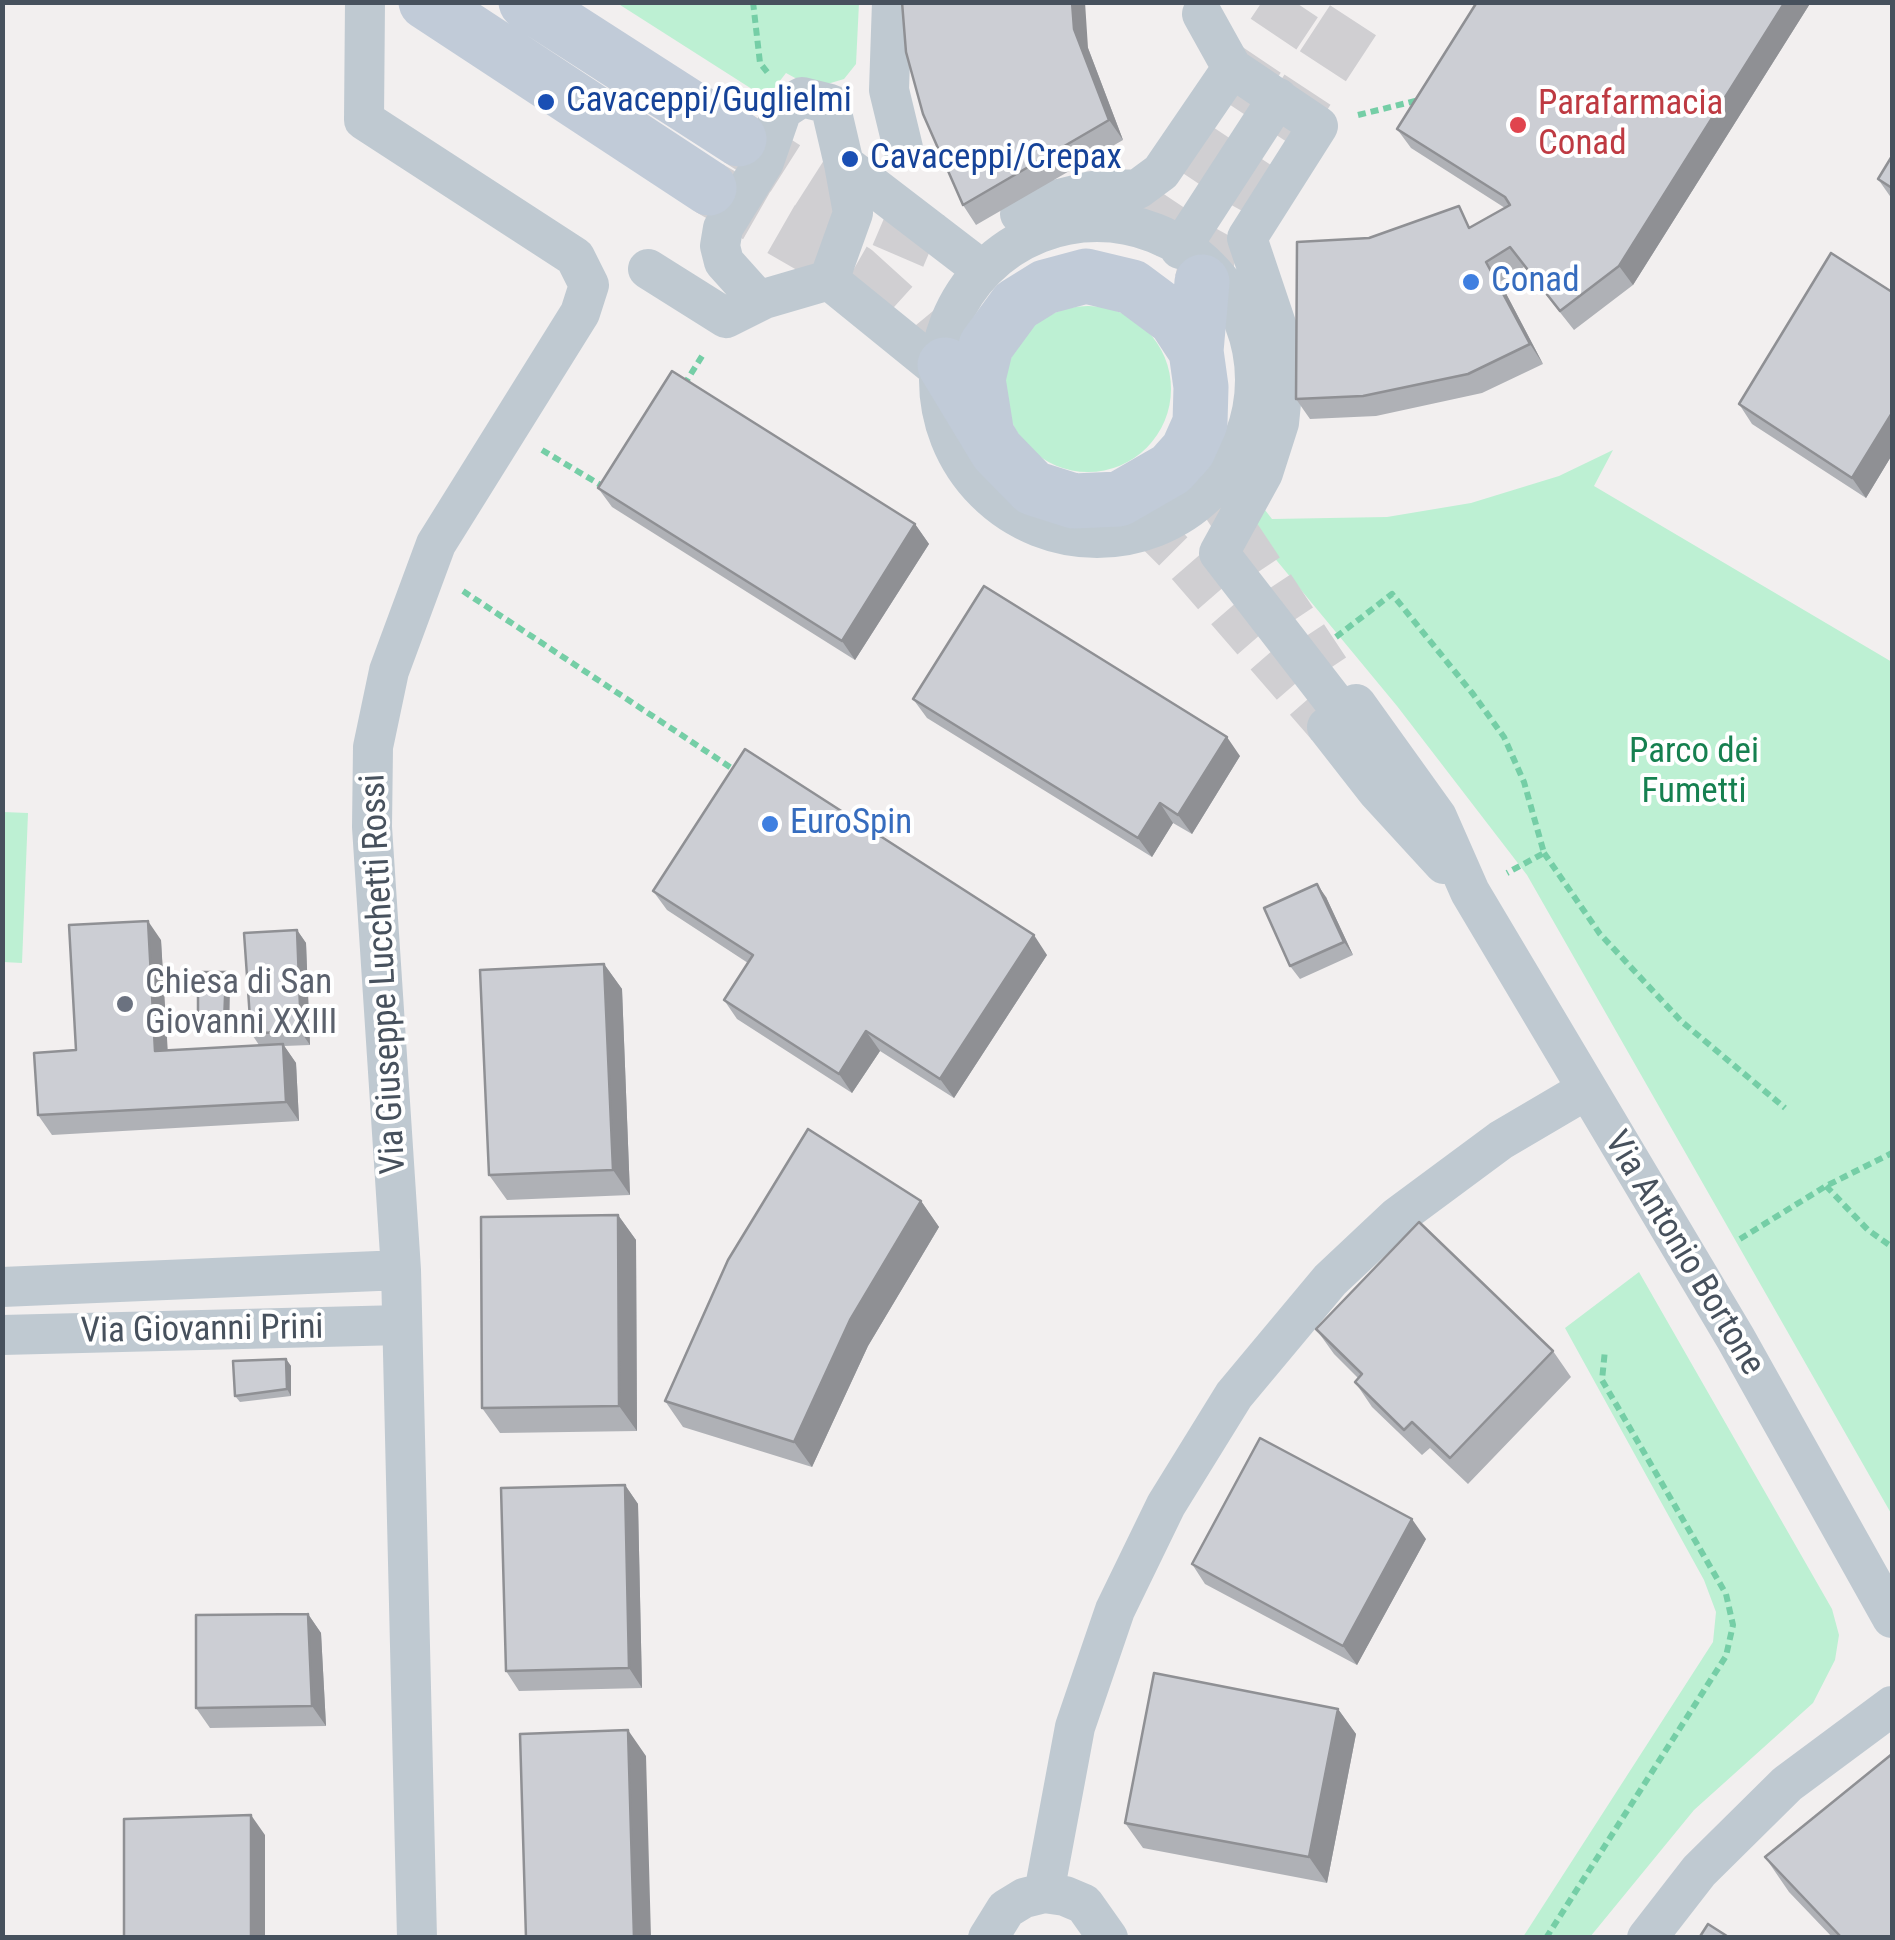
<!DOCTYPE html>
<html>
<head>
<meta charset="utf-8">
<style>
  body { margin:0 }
  #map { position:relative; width:1895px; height:1940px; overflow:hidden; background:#f2efef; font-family:"Roboto Condensed",sans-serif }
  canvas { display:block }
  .frame { position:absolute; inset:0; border:5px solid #47515d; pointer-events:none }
</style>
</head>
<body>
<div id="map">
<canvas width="1895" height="1940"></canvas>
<div class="frame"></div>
</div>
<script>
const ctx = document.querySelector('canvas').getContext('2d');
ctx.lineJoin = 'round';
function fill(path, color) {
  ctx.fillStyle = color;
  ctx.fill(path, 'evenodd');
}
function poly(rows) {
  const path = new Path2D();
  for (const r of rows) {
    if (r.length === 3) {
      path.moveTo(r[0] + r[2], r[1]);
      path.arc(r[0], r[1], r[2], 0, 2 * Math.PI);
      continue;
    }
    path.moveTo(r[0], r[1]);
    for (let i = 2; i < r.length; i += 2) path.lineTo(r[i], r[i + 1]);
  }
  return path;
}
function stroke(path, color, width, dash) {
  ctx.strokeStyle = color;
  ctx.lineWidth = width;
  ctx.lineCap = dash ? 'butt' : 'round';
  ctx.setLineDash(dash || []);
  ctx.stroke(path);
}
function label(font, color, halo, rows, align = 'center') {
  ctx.font = font + ' "Roboto Condensed",sans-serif';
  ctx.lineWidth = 8;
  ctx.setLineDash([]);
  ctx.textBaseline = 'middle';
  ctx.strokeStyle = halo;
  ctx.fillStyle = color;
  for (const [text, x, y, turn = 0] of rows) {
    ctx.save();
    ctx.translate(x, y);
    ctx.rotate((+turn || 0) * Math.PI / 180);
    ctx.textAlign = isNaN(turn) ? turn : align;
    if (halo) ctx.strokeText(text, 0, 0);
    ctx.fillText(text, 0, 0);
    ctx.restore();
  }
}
fill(poly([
  [617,3,859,3,856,64,844,79,824,85,808,85,786,73,762,104,755,91],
  [1088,389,83],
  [1613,450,1594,486,1892,662,1892,1515,1527,875,1397,706,1263,544,1252,516,1265,510,1272,519,1387,517,1471,503,1559,476],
  [3,812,28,813,22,963,3,962],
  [1639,1272,1832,1609,1839,1635,1835,1660,1813,1703,1694,1810,1590,1937,1523,1937,1713,1642,1716,1612,1704,1580,1565,1328]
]), '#bdf0d3');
stroke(poly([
  [1212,483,1223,508,1335,677],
  [1145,523,1181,559,1327,727]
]), '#d0cfd2', 40, [40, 20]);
stroke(poly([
  [739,139,830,197,959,252],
  [709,188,854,271,907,319,945,365],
  [1135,241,1295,2],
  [1202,282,1210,248,1243,188,1365,2]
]), '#d0cfd2', 55, [55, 28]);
stroke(poly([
  [753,2,760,63,768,73],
  [1358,115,1419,100],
  [684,385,704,353],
  [542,450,604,487],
  [463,591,736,771],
  [1336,637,1392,594,1473,694,1504,737,1524,782,1544,853,1507,873],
  [1544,853,1600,934,1681,1021,1785,1108],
  [1826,1186,1868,1230,1892,1247],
  [1740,1239,1826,1186,1892,1153],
  [1546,1938,1726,1656,1733,1625,1726,1594,1602,1380,1605,1350]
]), '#75cea6', 6, [8, 5]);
stroke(poly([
  [365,2,364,120,575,257,589,285,580,313,436,544,389,671,373,747,372,827,401,1270,417,1938],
  [892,2,889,90,903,148],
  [1232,68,1318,126,1247,238,1283,345,1283,383,1279,423,1263,473,1219,553,1342,712],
  [1020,214,1047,202,1092,191,1138,189,1161,172,1232,68,1202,14],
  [1097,380,158],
  [1180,249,1278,98],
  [648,269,726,318,764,299,829,280,935,366],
  [829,280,853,213,844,164],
  [759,301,724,262,720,246,723,228,764,162,782,110,802,97,830,104,844,164,981,269],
  [1356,704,1437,817,1470,892,1736,1339,1892,1618],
  [1327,727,1377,791,1444,864],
  [2,1287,401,1270],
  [2,1335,402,1325],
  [1044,1893,1075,1727,1115,1610,1166,1505,1234,1395,1330,1280,1397,1217,1501,1140,1586,1090],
  [988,1938,1006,1909,1024,1898,1044,1893,1065,1896,1084,1904,1108,1938],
  [1647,1938,1699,1871,1787,1784,1892,1706]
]), '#bfc9d1', 40);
stroke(poly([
  [426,2,709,188],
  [526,2,739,139],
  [945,365,997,451,1033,488,1074,501,1119,499,1171,469,1188,450,1200,423,1201,387,1196,351,1202,282],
  [986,429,978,379,986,346,1016,305,1045,287,1086,276,1132,287,1175,319,1196,351]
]), '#c1cbd8', 55);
fill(poly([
  [1477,2,1811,2,1633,285,1574,330,1524,267,1500,282,1543,364,1482,393,1376,416,1310,419,1296,399,1369,238,1473,226,1505,208,1411,148,1397,129],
  [1088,48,1123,140,976,225,963,205],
  [1892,156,1892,199,1878,179],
  [1892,292,1892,455,1866,498,1752,424,1739,404],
  [598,488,915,524,929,544,855,660,612,507],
  [913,699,1240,756,1192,834,1173,823,1152,857,927,718],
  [653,891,1047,955,954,1098,880,1051,852,1093,737,1019,724,1000,748,963,667,910],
  [1326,897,1353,955,1300,979,1290,966],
  [297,930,306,943,310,1045,284,1046,296,1063,299,1121,52,1135,38,1115,76,1050,161,940,167,1050,259,1045,251,1033],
  [604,964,622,989,630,1195,507,1200,489,1175],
  [226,972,230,979,229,1030,203,1028,198,1022],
  [921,1201,939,1227,868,1346,812,1467,683,1427,665,1401],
  [618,1215,636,1240,637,1431,500,1433,482,1408],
  [1316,1329,1553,1351,1571,1377,1468,1484,1430,1448,1422,1455,1372,1407,1355,1382,1358,1378,1334,1354],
  [286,1359,291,1366,291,1396,240,1402,235,1396],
  [625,1485,638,1504,642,1688,519,1691,506,1671],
  [1426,1539,1357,1665,1205,1584,1192,1564],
  [308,1614,321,1633,326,1726,210,1728,196,1708],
  [1338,1709,1356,1734,1327,1883,1143,1848,1125,1823],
  [1765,1857,1892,1938,1833,1938,1789,1892]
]), '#afb1b6');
fill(poly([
  [1072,2,1085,2,1088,48,1123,140,1109,120,1074,29],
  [1785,2,1811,2,1633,285,1619,266],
  [1486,262,1500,282,1543,364,1530,344],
  [1892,413,1892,455,1866,498,1852,478],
  [915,524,929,544,855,660,842,641],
  [1227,737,1240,756,1192,834,1178,815],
  [1160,803,1173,823,1152,857,1138,838],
  [1317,884,1326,897,1353,955,1344,942],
  [148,921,161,940,169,1071,155,1051],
  [297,930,306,943,310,1045,301,1032],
  [1034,935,1047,955,954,1098,940,1079],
  [604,964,622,989,630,1195,613,1170],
  [226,972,230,979,229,1030,224,1023],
  [866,1031,880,1051,852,1093,839,1074],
  [283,1044,296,1063,299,1121,286,1102],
  [921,1201,939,1227,868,1346,812,1467,794,1442,850,1320],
  [618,1215,636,1240,637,1431,619,1406],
  [286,1359,291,1366,291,1396,287,1389],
  [625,1485,638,1504,642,1688,629,1668],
  [1412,1519,1426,1539,1357,1665,1343,1646],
  [308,1614,321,1633,326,1726,312,1706],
  [1338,1709,1356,1734,1327,1883,1309,1857],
  [628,1730,646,1756,651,1938,634,1938],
  [251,1815,265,1835,265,1938,251,1938]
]), '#8f9094');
const building = poly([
  [902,2,1072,2,1074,29,1109,120,963,205,923,114,906,52,902,2],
  [1477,2,1785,2,1619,266,1560,311,1510,247,1486,262,1530,344,1468,374,1363,396,1296,399,1297,242,1369,238,1459,206,1469,228,1510,205,1505,197,1397,129,1477,2],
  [1892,156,1892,188,1878,179,1892,156],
  [1831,253,1892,292,1892,413,1852,478,1739,404,1831,253],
  [672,371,915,524,842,641,598,488,672,371],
  [984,586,1227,737,1178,815,1160,803,1138,838,913,699,984,586],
  [745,749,1034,935,940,1079,866,1031,839,1074,724,1000,753,955,653,891,745,749],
  [1317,884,1344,942,1290,966,1264,908,1317,884],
  [148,921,155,1051,283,1044,286,1102,38,1115,34,1053,76,1050,69,925,148,921],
  [297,930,301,1032,251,1033,244,933,297,930],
  [604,964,613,1170,489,1175,480,970,604,964],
  [198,972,226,972,224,1023,198,1022,198,972],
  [808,1129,921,1201,850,1320,794,1442,665,1401,728,1260,808,1129],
  [618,1215,619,1406,482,1408,481,1217,618,1215],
  [1419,1222,1553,1351,1450,1458,1412,1422,1404,1430,1355,1382,1362,1374,1316,1329,1419,1222],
  [286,1359,287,1389,235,1396,233,1361,286,1359],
  [1260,1438,1412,1519,1343,1646,1192,1564,1260,1438],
  [625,1485,629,1668,506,1671,501,1488,625,1485],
  [308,1614,312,1706,196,1708,196,1615,308,1614],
  [1154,1673,1338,1709,1309,1857,1125,1823,1154,1673],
  [628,1730,634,1938,526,1938,520,1734,628,1730],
  [1892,1754,1892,1937,1842,1938,1765,1857,1892,1754],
  [251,1815,251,1938,124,1938,124,1819,251,1815],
  [1708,1924,1730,1938,1699,1938,1708,1924]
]);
fill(building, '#ccced4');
stroke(building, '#8f9094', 2.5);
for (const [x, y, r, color] of [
  [546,102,10,"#1a4fb4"],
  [1518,125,10,"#e0444e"],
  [850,159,10,"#1a4fb4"],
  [1471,282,10,"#3f7fe0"],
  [770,824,10,"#3f7fe0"],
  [125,1004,10,"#6b7280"]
]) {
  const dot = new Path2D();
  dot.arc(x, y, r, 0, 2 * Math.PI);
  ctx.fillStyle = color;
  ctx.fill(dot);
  stroke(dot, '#fff', 4);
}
label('35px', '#164399', '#fff', [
  ["Cavaceppi/Guglielmi",566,102],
  ["Cavaceppi/Crepax",870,159]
], 'left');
label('35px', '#be3a42', '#fff', [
  ["Parafarmacia",1538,105],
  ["Conad",1538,145]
], 'left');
label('35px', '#366cbe', '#fff', [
  ["Conad",1491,282],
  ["EuroSpin",790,824]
], 'left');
label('35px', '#168050', '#fff', [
  ["Parco dei",1694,753],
  ["Fumetti",1694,793]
]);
label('35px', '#47515d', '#fff', [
  ["Via Giuseppe Lucchetti Rossi",385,974,-93],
  ["Via Antonio Bortone",1683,1254,59],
  ["Via Giovanni Prini",202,1331,-1]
]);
label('35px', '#5b616d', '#fff', [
  ["Chiesa di San",145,984],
  ["Giovanni XXIII",145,1024]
], 'left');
</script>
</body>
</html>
